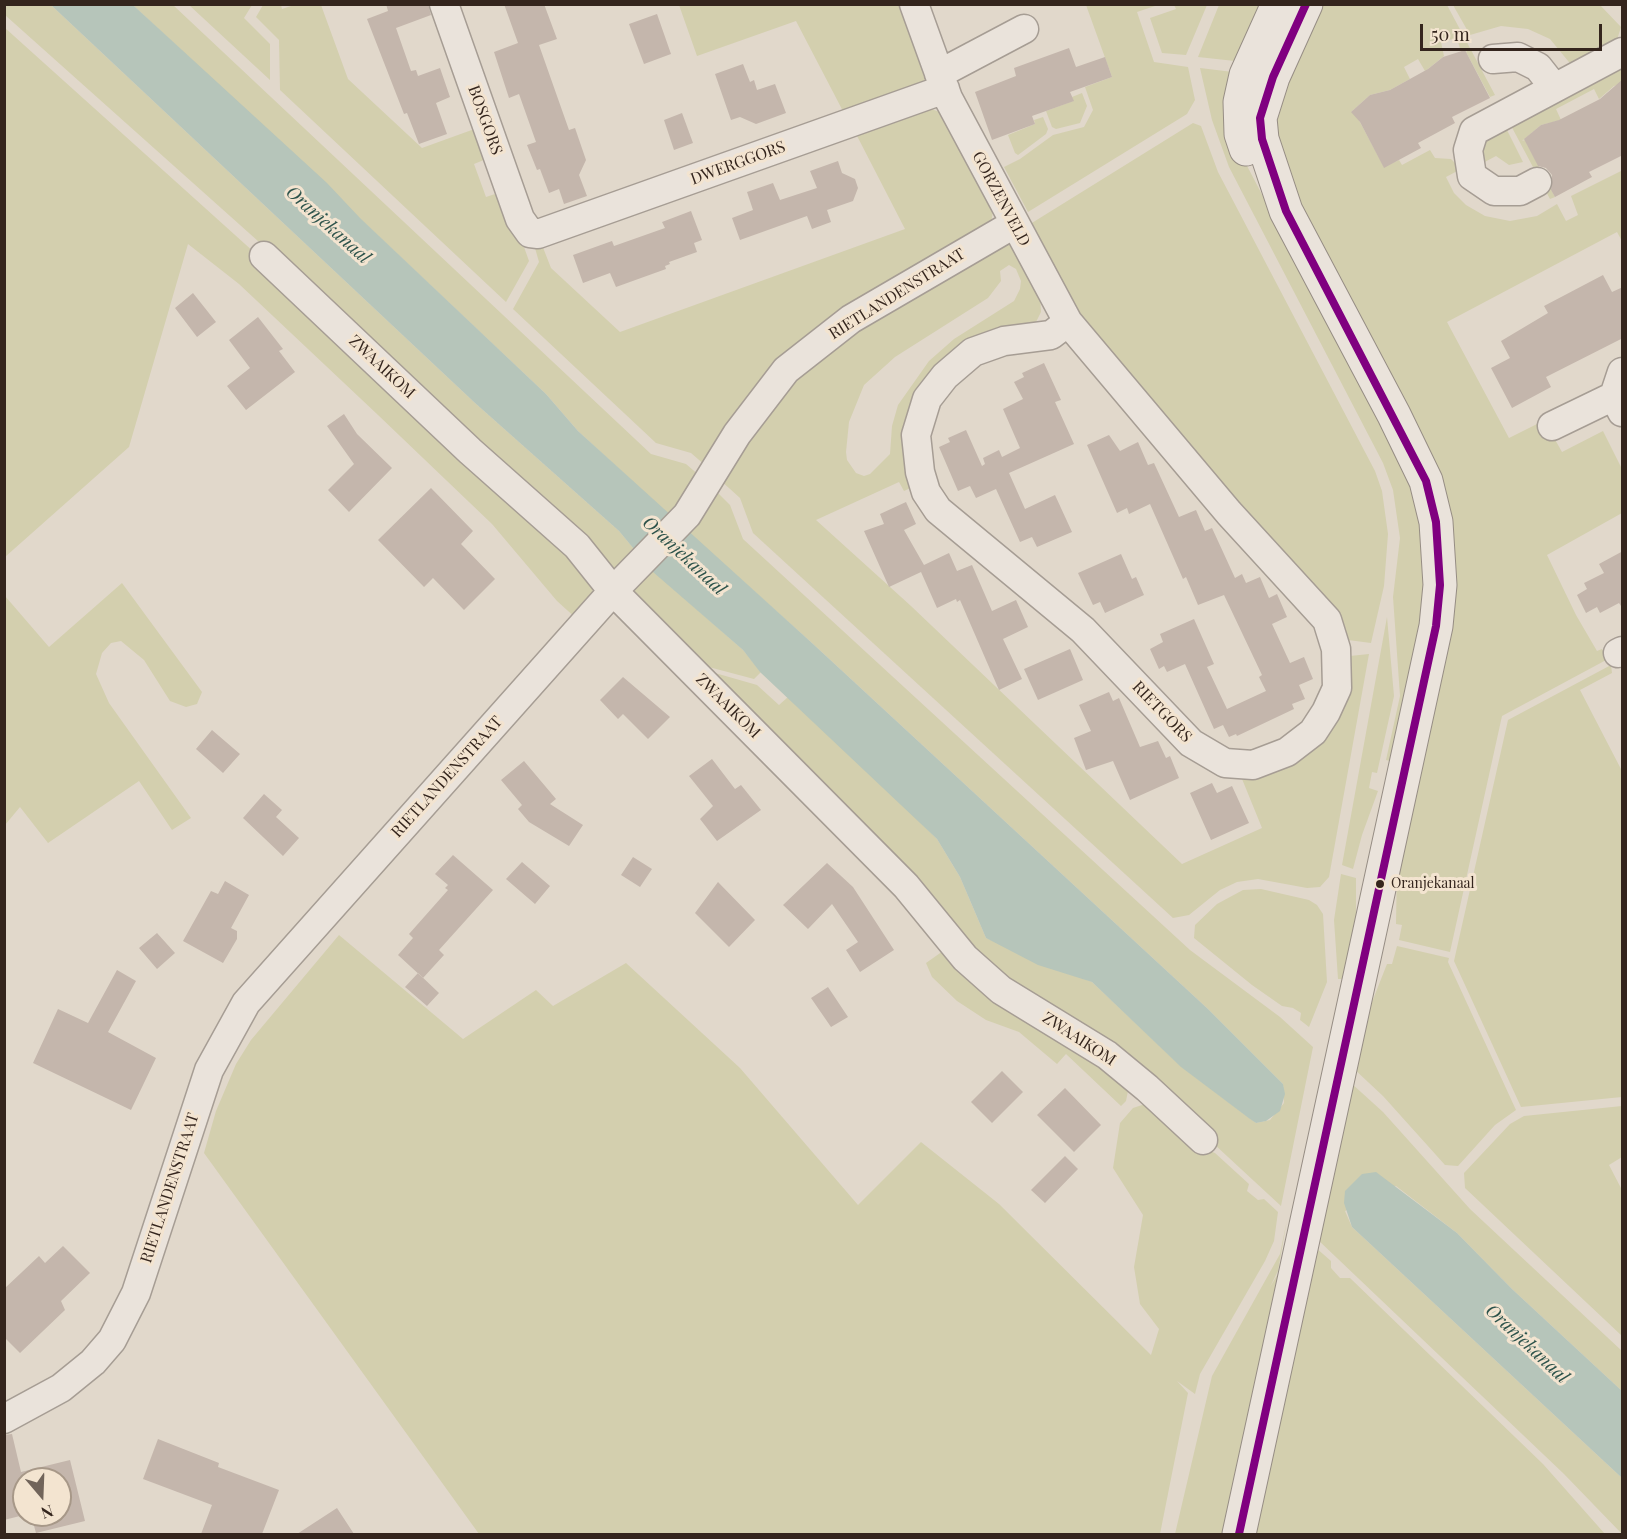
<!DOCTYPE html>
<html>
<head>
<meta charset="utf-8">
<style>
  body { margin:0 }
  #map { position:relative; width:1627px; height:1539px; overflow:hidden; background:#e1d8cb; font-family:"Playfair Display",serif }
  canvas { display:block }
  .frame { position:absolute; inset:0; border:6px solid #34251d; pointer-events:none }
  .north { position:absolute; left:12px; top:1467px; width:60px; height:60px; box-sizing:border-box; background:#f3e4d0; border:2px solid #a79888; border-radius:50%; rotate:161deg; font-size:16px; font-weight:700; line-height:24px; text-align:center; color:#34251d }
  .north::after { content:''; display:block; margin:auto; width:21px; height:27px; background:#71645a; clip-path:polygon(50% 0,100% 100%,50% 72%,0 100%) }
  .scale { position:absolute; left:1420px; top:24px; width:182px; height:27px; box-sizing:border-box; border:3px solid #34251d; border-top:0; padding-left:8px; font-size:18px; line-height:21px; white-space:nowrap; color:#34251d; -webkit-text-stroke:4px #f3e4d0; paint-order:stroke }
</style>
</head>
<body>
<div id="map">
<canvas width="1627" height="1539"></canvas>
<div class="frame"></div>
<div class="north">N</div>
<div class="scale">50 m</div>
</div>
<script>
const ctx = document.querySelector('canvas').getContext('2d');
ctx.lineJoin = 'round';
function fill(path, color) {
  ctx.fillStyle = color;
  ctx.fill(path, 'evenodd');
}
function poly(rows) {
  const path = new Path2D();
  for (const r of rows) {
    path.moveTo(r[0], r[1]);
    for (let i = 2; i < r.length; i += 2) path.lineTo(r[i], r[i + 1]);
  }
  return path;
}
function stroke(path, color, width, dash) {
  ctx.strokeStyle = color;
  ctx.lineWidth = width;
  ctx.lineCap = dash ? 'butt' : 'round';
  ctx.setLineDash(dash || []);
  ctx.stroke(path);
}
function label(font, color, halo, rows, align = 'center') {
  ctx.font = font + ' "Playfair Display",serif';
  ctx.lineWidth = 6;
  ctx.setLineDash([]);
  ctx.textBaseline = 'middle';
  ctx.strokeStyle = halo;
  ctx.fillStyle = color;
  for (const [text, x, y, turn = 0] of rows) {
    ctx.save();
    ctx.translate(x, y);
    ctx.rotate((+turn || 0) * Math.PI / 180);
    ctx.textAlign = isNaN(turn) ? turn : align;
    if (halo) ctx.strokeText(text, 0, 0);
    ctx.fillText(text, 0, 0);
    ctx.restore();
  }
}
fill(poly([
  [5,5,51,5,475,403,619,531,640,556,616,572,268,250,5,15],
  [133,5,173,5,651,454,686,464,700,476,673,519,578,431,546,394],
  [189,5,252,5,244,18,270,44,270,80],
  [263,5,281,5,282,9,294,5,321,5,348,79,422,148,480,127,491,157,474,164,486,197,504,191,529,261,506,302,280,90,279,40,256,17],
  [679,5,902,5,925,79,923,84,845,115,796,21,697,56],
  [1086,5,1158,5,1137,12,1154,62,1188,67,1195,100,1187,114,1028,212,1004,167,1020,159,1053,135,1084,127,1093,110,1085,87,1112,77],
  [1174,5,1207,5,1186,55,1162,53,1150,18,1176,9],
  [1219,5,1269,5,1244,62,1198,57],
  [1315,5,1447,5,1495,95,1490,97,1466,52,1468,50,1461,52,1457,38,1441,42,1444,56,1428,69,1425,71,1418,59,1404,67,1410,79,1390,90,1370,95,1351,112,1354,111,1384,167,1399,160,1402,165,1430,150,1435,158,1451,159,1461,169,1446,177,1454,193,1466,205,1485,216,1510,221,1537,216,1557,204,1566,221,1578,215,1571,196,1621,171,1622,173,1622,241,1617,232,1447,322,1509,438,1539,423,1553,436,1562,452,1603,431,1622,469,1622,513,1547,555,1576,615,1597,651,1602,649,1608,659,1502,716,1450,952,1399,940,1402,925,1396,924,1397,865,1454,587,1281,170,1271,123],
  [1453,5,1600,5,1621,27,1616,43,1573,67,1550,39,1528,29,1501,26,1470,35],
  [4,27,285,280,486,472,592,581,593,598,578,620,557,601,492,524,378,415,239,284,188,244,129,447,5,557],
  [1622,60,1622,84,1614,86,1599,99,1594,89,1556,109,1561,120,1541,125,1522,141,1525,140,1555,197,1550,199,1508,120],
  [1200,68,1241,73,1245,162,1406,470,1423,528,1426,605,1393,762,1386,760,1400,696,1393,597,1400,538,1393,490,1383,463,1229,167,1212,120],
  [1082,93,1087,106,1080,123,1056,129,1052,127,1046,111,1073,101,1072,97],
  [925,107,940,112,993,211,991,224,883,290,706,466,691,453,656,443,513,309,539,262,535,248,542,245,551,268,620,332,905,229,855,132],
  [1043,117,1048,129,1046,134,1018,155,1015,153,1008,135,1035,124,1034,120],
  [1503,122,1523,162,1509,165,1496,156,1481,164,1475,151],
  [1193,123,1201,126,1218,172,1375,471,1382,491,1388,534,1384,586,1371,643,1348,640,1158,415,1067,298,1027,226],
  [1008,243,1014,245,1040,293,1041,312,1036,322,942,367,915,486,904,491,899,482,816,520,911,606,1182,864,1262,828,1240,774,1267,772,1350,656,1369,654,1329,877,1320,887,1307,888,1258,879,1237,882,1220,890,1189,915,1173,918,753,533,740,498,719,479,752,424,823,351],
  [1009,265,1016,269,1021,281,1020,289,1014,301,954,339,929,361,898,405,892,426,890,454,870,474,864,476,856,473,847,460,846,452,849,422,864,385,895,357,988,298,1001,281,1000,271],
  [714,489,730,505,743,539,1190,950,1280,1017,1313,1047,1281,1206,1201,1132,1002,986,701,669,757,685,779,705,788,697,899,801,937,839,960,877,986,938,1092,982,1181,1066,1256,1123,1270,1120,1284,1103,1283,1084,1208,1009,812,643,685,530],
  [648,566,743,650,761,672,754,679,705,666,635,599,633,588],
  [122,583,202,692,197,704,186,707,170,701,144,660,121,641,111,643,102,653,96,674,109,703,191,818,172,830,139,781,48,843,20,807,5,825,5,596,49,647],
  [1387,617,1394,696,1377,773,1372,772,1369,788,1378,791,1362,835,1353,869,1342,865],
  [1611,665,1612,673,1580,690,1622,771,1622,1097,1521,1107,1454,961,1508,720],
  [1341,874,1356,878,1356,929,1331,1048,1328,1045,1342,979,1338,979,1334,920],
  [1261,889,1309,900,1317,905,1323,914,1327,982,1309,1027,1300,1020,1301,1013,1293,1008,1282,1006,1252,985,1194,938,1195,925,1217,904,1243,890],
  [339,935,463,1039,536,990,553,1006,626,963,740,1068,858,1205,921,1142,999,1204,1151,1355,1159,1329,1140,1304,1134,1267,1143,1215,1113,1168,1120,1123,1133,1108,1148,1103,1204,1149,1215,1153,1249,1184,1247,1191,1258,1200,1264,1199,1278,1212,1274,1241,1265,1261,1200,1374,1195,1394,1177,1381,1188,1393,1160,1534,479,1534,204,1153,216,1111,236,1064,251,1040],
  [1397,946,1449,958,1448,962,1516,1110,1495,1125,1458,1166,1445,1165,1383,1096,1353,1068,1361,1030,1387,964,1392,964],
  [943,951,1129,1086,1126,1101,1121,1106,1066,1054,1057,1064,1019,1032,986,1020,957,1001,932,977,926,963],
  [1351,1083,1383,1112,1470,1209,1622,1351,1622,1391,1512,1289,1457,1233,1396,1186,1345,1211,1352,1227,1622,1478,1622,1534,1564,1474,1317,1239],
  [1622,1106,1622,1157,1609,1165,1622,1190,1622,1336,1465,1188,1464,1173,1510,1124,1524,1116],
  [1287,1220,1278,1271,1270,1287,1279,1272,1226,1534,1175,1534,1212,1376,1280,1254],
  [1315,1247,1331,1261,1331,1268,1340,1278,1350,1278,1543,1464,1605,1534,1254,1534]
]), '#d3cfae');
fill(poly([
  [51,5,133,5,327,183,360,218,546,394,578,431,812,643,1208,1009,1283,1084,1285,1094,1280,1111,1266,1121,1256,1123,1250,1119,1181,1067,1092,982,1038,965,986,938,960,877,937,839,760,672,743,650,653,572,619,531,475,403],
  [1376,1172,1457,1233,1512,1289,1622,1391,1622,1478,1352,1227,1344,1203,1345,1191,1362,1174]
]), '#b6c5ba');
fill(poly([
  [386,4,428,4,431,15,396,28,411,71,416,70,418,76,440,68,450,97,436,103,447,134,419,144,407,113,404,114,367,19,388,11],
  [504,4,544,4,557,39,539,45,569,130,575,128,586,160,579,175,587,196,564,204,559,189,549,193,540,169,537,170,527,145,536,142,519,94,509,98,494,52,518,43],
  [657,14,671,54,644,64,629,24],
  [1069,48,1076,67,1105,57,1112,77,1070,92,1074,101,1032,116,1035,124,992,140,975,92,1016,76,1014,68],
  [1465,50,1490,98,1452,117,1455,123,1418,143,1421,148,1384,168,1360,122,1351,112,1370,95,1390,90,1428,69,1443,57],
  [743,64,750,82,754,80,757,90,775,84,786,113,756,124,740,117,731,120,715,74],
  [1623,79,1623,155,1589,172,1592,177,1555,197,1551,190,1552,175,1546,168,1538,166,1524,139,1541,125,1559,120,1600,99],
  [682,113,693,143,674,150,664,120],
  [838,161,842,173,855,179,858,188,853,201,827,210,831,222,812,229,807,216,740,240,732,218,753,210,747,192,773,183,780,200,817,188,810,171],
  [691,211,702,240,694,243,697,252,669,262,670,264,665,266,666,269,616,287,610,273,583,283,573,255,612,241,614,246,665,228,662,222],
  [1603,275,1612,292,1623,287,1623,338,1546,377,1551,387,1512,408,1491,368,1510,358,1501,341,1548,313,1544,306],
  [193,293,216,322,197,337,175,308],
  [258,317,283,349,279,351,295,372,246,410,227,386,250,368,229,340],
  [1044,363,1061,400,1055,402,1074,444,1009,473,1025,509,1055,495,1072,532,1037,547,1032,537,1020,542,996,489,976,498,970,486,958,491,939,447,950,442,948,438,966,430,982,466,985,464,983,458,999,450,1002,457,1020,448,1003,409,1023,399,1014,382,1024,377,1022,373],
  [344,414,357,434,392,468,349,512,328,490,354,464,327,426],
  [1109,435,1120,451,1138,442,1148,465,1154,463,1179,517,1196,510,1205,531,1212,528,1235,578,1242,574,1246,583,1260,577,1269,598,1277,594,1287,617,1272,624,1290,663,1304,657,1313,679,1299,685,1305,699,1292,704,1294,709,1237,736,1236,734,1229,737,1223,725,1214,729,1185,664,1167,672,1164,666,1159,669,1150,649,1163,642,1160,634,1194,619,1214,664,1207,667,1227,709,1266,691,1259,677,1262,675,1224,595,1198,605,1186,577,1183,579,1150,504,1129,514,1127,508,1117,513,1087,445],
  [431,488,473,531,461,544,495,579,464,610,433,578,424,587,378,540],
  [906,502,916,524,904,530,924,565,949,553,957,571,972,565,992,611,1016,600,1028,627,1003,639,1022,679,999,690,960,600,957,602,956,599,937,608,921,572,889,587,864,531,884,524,880,514],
  [1623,551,1623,609,1619,603,1600,613,1597,607,1586,613,1577,595,1587,589,1584,583,1604,573,1599,564],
  [1121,554,1132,579,1136,577,1144,595,1105,613,1100,602,1093,605,1078,573],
  [1070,649,1083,680,1038,700,1024,669],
  [623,677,670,717,648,739,623,714,618,719,600,700],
  [1109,692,1113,701,1119,698,1140,747,1158,741,1166,758,1170,756,1179,778,1130,800,1113,761,1086,770,1074,738,1091,731,1079,705],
  [212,730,240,754,223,773,196,749],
  [712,759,735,789,741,785,761,810,717,841,700,819,713,806,689,776],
  [524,761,556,799,550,804,583,825,569,846,529,822,518,809,522,805,501,780],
  [1212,783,1217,793,1232,786,1249,823,1211,840,1190,793],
  [264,794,282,810,276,817,299,838,283,856,243,818],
  [453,855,493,890,439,950,444,955,423,978,398,955,413,938,409,934,448,890,445,888,448,885,435,874],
  [633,857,652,869,640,887,621,875],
  [522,862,550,886,535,904,506,879],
  [827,863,853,887,894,950,860,972,846,950,858,942,832,904,808,929,783,905],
  [225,881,249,895,231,928,237,931,237,939,223,963,183,941,211,891,218,894],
  [718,882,755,920,729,947,695,913],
  [157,933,175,953,157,969,139,948],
  [117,970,136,981,108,1032,156,1058,131,1110,33,1063,58,1009,88,1023],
  [418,973,439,993,427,1006,405,987],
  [828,987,848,1017,831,1027,811,998],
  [1002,1071,1023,1092,992,1123,971,1102],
  [1065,1088,1101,1125,1074,1152,1037,1115],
  [1065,1156,1078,1169,1045,1203,1031,1190],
  [63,1246,90,1273,61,1301,65,1310,20,1353,4,1337,4,1289,39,1256,45,1263],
  [12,1434,21,1472,70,1460,85,1521,36,1533,31,1515,60,1515,60,1479,24,1479,24,1515,4,1520,4,1435],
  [158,1439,219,1463,218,1467,279,1490,262,1534,201,1534,212,1505,143,1479],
  [337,1508,354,1534,297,1534]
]), '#c4b6ac');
const street = poly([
  [444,4,520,219,530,233,538,234,945,89],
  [914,4,948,98,1068,322,1229,513,1327,620,1336,649,1337,688,1326,712,1313,732,1287,752,1253,765,1225,763,1191,743,1083,630,938,510,926,492,920,472,916,435,927,399,945,376,973,352,1004,341,1051,335,1068,322],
  [1493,59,1518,57,1538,67,1553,86],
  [939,74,1024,29],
  [1537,182,1520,191,1494,191,1472,176,1468,150,1474,131,1622,52],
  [264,256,470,451,577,546,613,591,906,886,965,958,1001,990,1107,1055,1147,1088,1203,1140],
  [1622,372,1614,396,1622,412],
  [1552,426,1614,396],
  [1618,653,1622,651],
  [4,1419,61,1388,93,1362,112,1340,136,1293,209,1070,246,1003,613,591,687,515,737,434,786,370,851,319,1014,224]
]);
const secondary = poly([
  [1246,149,1241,134,1240,102,1246,75,1278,4],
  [1239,1534,1436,626,1440,585,1436,522,1426,481,1394,415,1286,211,1262,139,1260,118,1273,77,1306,4]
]);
stroke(street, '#a69d94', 31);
stroke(secondary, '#968d84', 35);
stroke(street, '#eae3db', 28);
stroke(secondary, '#eae3db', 33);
stroke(poly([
  [1239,1534,1436,626,1440,585,1436,522,1426,481,1286,211,1262,139,1260,118,1273,77,1306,4]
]), '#800080', 8);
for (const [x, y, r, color] of [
  [1380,884,5,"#34251d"]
]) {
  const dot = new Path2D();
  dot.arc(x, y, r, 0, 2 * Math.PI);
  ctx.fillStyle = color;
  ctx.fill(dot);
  stroke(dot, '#f3e4d0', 2);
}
label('14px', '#34251d', '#f3e4d0', [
  ["Oranjekanaal",1391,884]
], 'left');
label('16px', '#34251d', '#f3e4d0', [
  ["BOSGORS",485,120,70],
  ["DWERGGORS",738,163,-20],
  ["GORZENVELD",1001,199,62],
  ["RIETLANDENSTRAAT",897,294,-32],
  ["ZWAAIKOM",382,367,43],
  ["ZWAAIKOM",728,706,45],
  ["RIETGORS",1162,712,46],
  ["RIETLANDENSTRAAT",447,777,-48],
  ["ZWAAIKOM",1079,1039,33],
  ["RIETLANDENSTRAAT",170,1188,-72]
]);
label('italic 18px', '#2d534b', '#f3e4d0', [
  ["Oranjekanaal",328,225,42],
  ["Oranjekanaal",684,556,43],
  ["Oranjekanaal",1527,1344,43]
]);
</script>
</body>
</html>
